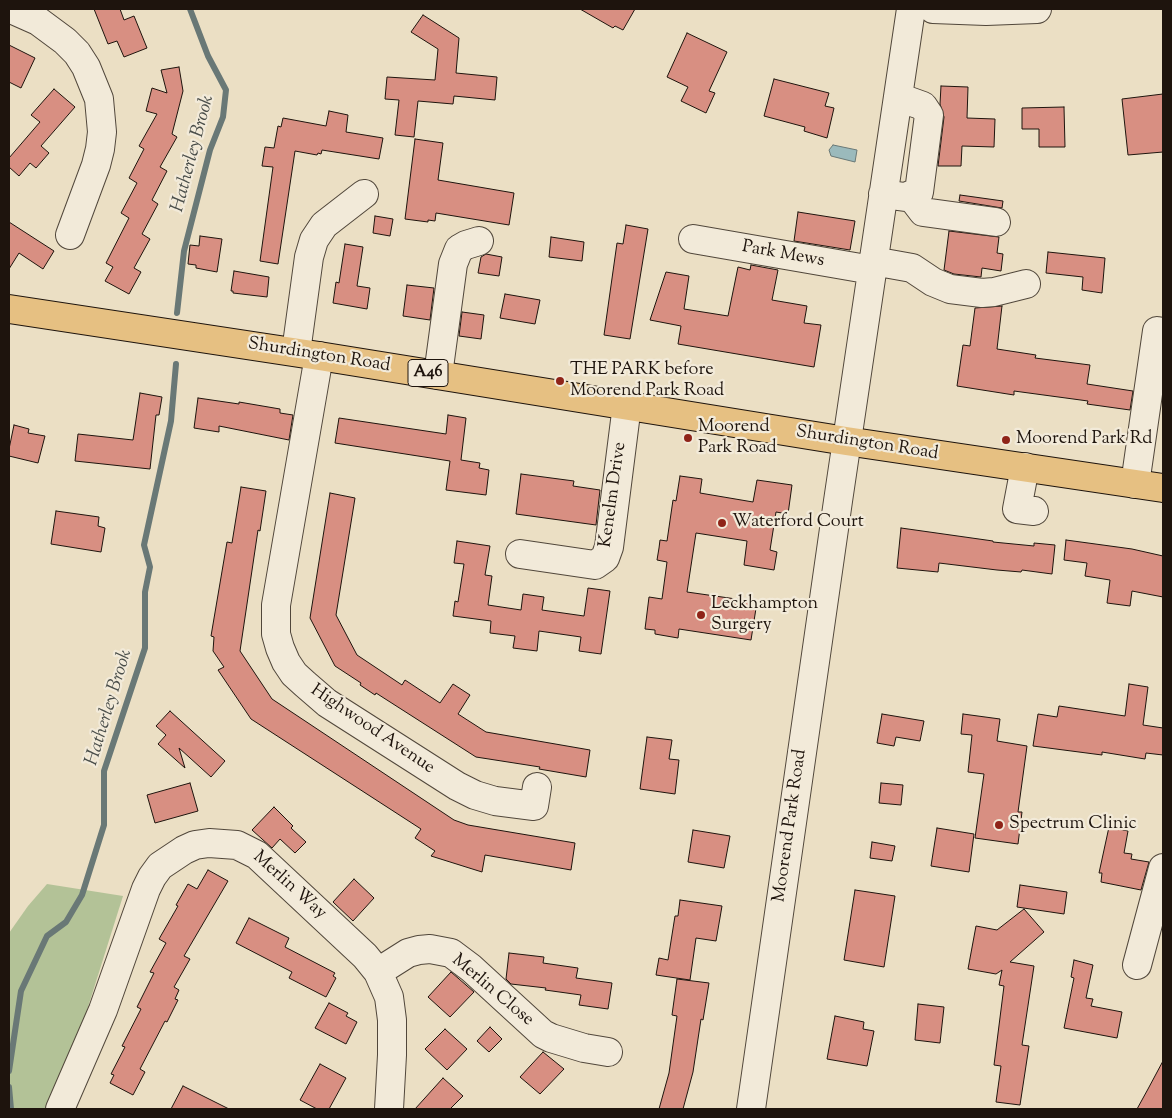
<!DOCTYPE html>
<html>
<head>
<meta charset="utf-8">
<style>
  body { margin:0 }
  #map { position:relative; width:1172px; height:1118px; overflow:hidden; background:#ebdfc4; font-family:"Sorts Mill Goudy",serif }
  canvas { display:block }
  .frame { position:absolute; inset:0; border:10px solid #1e140d; pointer-events:none }
</style>
</head>
<body>
<div id="map">
<canvas width="1172" height="1118"></canvas>
<div class="frame"></div>
</div>
<script>
const ctx = document.querySelector('canvas').getContext('2d');
ctx.lineJoin = 'round';
function fill(path, color) {
  ctx.fillStyle = color;
  ctx.fill(path, 'evenodd');
}
function poly(rows) {
  const path = new Path2D();
  for (const r of rows) {
    path.moveTo(r[0], r[1]);
    for (let i = 2; i < r.length; i += 2) path.lineTo(r[i], r[i + 1]);
  }
  return path;
}
function stroke(path, color, width, dash) {
  ctx.strokeStyle = color;
  ctx.lineWidth = width;
  ctx.lineCap = dash ? 'butt' : 'round';
  ctx.setLineDash(dash || []);
  ctx.stroke(path);
}
function label(font, color, halo, rows, align = 'center') {
  ctx.font = font + ' "Sorts Mill Goudy",serif';
  ctx.lineWidth = 4.5;
  ctx.setLineDash([]);
  ctx.textBaseline = 'middle';
  ctx.strokeStyle = halo;
  ctx.fillStyle = color;
  for (const [text, x, y, turn = 0] of rows) {
    ctx.save();
    ctx.translate(x, y);
    ctx.rotate((+turn || 0) * Math.PI / 180);
    ctx.textAlign = isNaN(turn) ? turn : align;
    if (halo) ctx.strokeText(text, 0, 0);
    ctx.fillText(text, 0, 0);
    ctx.restore();
  }
}
fill(poly([
  [47,884,123,896,65,1080,52,1109,9,1109,9,933,28,906]
]), '#b3c297');
const water = poly([
  [833,145,857,150,855,162,831,156,829,150,833,145]
]);
fill(water, '#9bbabc');
stroke(water, '#697876', 1);
stroke(poly([
  [177,313,184,251,210,150,223,117,226,90,208,56,190,9],
  [9,1071,21,991,47,936,66,922,82,895,104,825,104,771,145,648,145,592,150,567,144,545,171,421,176,364],
  [9,1087,11,1109]
]), '#697876', 6);
const building = poly([
  [94,9,120,9,124,20,134,16,147,48,124,57,117,41,108,44,94,9],
  [580,9,635,9,623,30,615,26,613,28,580,9],
  [423,15,459,38,456,73,497,77,495,100,454,96,453,104,418,101,414,137,395,135,399,100,385,99,387,77,435,80,438,49,411,32,423,15],
  [687,33,727,52,709,91,715,93,706,113,681,101,688,87,667,77,687,33],
  [9,45,35,58,21,88,9,82,9,45],
  [179,67,183,91,172,134,177,137,160,167,167,171,152,200,158,204,142,234,150,239,134,268,141,272,129,294,105,281,113,267,106,263,129,218,121,213,137,183,129,178,144,149,139,146,157,114,146,111,152,88,167,93,161,70,179,67],
  [774,79,829,93,825,106,834,108,827,138,804,131,805,127,764,116,774,79],
  [941,86,968,87,967,118,995,119,994,147,962,146,961,166,938,166,944,117,940,104,941,86],
  [54,89,75,107,41,146,49,153,36,168,30,163,19,176,9,167,9,158,40,122,31,115,54,89],
  [1163,94,1163,152,1128,155,1122,99,1163,94],
  [1064,107,1065,147,1039,147,1039,129,1022,129,1022,108,1064,107],
  [329,111,348,115,346,132,383,138,379,159,322,150,321,154,318,153,317,155,295,151,278,264,260,261,273,167,262,166,265,147,274,148,278,126,281,127,283,118,326,126,329,111],
  [415,139,443,143,438,180,514,193,509,225,436,213,435,221,428,220,428,222,405,219,415,139],
  [960,195,1003,201,1002,208,959,201,960,195],
  [798,212,855,221,850,250,794,241,798,212],
  [375,216,393,219,390,236,373,233,375,216],
  [9,222,54,251,43,269,19,253,9,269,9,222],
  [626,225,648,229,630,339,604,335,617,243,623,244,626,225],
  [949,231,999,237,997,253,1003,254,1001,271,982,268,981,277,954,274,944,270,949,231],
  [200,236,222,239,217,272,196,268,196,265,188,264,190,245,199,246,200,236],
  [551,237,584,242,582,261,549,257,551,237],
  [345,244,363,247,357,286,370,288,367,309,333,303,336,282,339,283,345,244],
  [1048,252,1105,258,1102,293,1082,290,1083,277,1046,273,1048,252],
  [486,254,502,257,499,276,478,273,481,257,486,254],
  [751,265,778,270,772,300,807,306,804,323,821,325,814,367,678,344,681,326,650,320,666,272,689,276,684,309,728,316,738,267,750,270,751,265],
  [234,271,269,277,267,297,233,293,233,291,231,291,234,271],
  [407,285,434,288,430,320,403,316,407,285],
  [505,294,540,300,535,324,500,318,505,294],
  [1002,306,997,349,1036,355,1035,358,1090,365,1087,384,1133,391,1130,410,1087,404,1088,401,1014,391,1014,395,957,386,963,345,970,346,975,308,1002,306],
  [462,312,484,315,481,339,459,336,462,312],
  [140,393,162,397,159,415,156,415,150,469,75,461,78,434,133,440,140,393],
  [198,398,239,404,239,402,280,409,280,413,293,415,289,440,219,426,219,432,194,428,198,398],
  [448,415,466,418,461,460,480,463,479,468,489,470,486,495,446,490,450,461,335,443,339,418,446,434,448,415],
  [14,425,29,429,28,433,45,436,38,463,9,456,9,449,14,425],
  [521,474,574,481,573,486,600,490,596,525,516,514,521,474],
  [680,476,702,479,700,493,753,502,757,480,792,485,788,514,776,512,770,550,777,552,774,570,744,565,747,541,696,533,687,592,757,602,751,640,679,629,678,638,655,634,655,630,645,629,649,597,662,599,667,562,657,560,659,548,660,540,667,541,673,500,676,501,680,476],
  [241,487,266,491,260,531,258,530,240,651,272,699,454,820,468,825,575,843,571,870,485,855,482,872,431,856,435,851,415,838,421,829,251,719,218,670,224,667,213,651,214,637,211,636,227,542,232,543,241,487],
  [330,493,355,498,336,615,357,655,402,685,405,680,440,703,453,684,470,695,458,714,486,732,590,750,586,777,539,769,540,767,476,757,376,693,375,695,360,685,361,683,335,666,310,618,330,493],
  [56,511,99,517,98,526,105,528,101,552,51,544,56,511],
  [901,528,993,541,993,542,1034,546,1034,543,1055,545,1052,574,1022,570,1021,572,997,570,939,563,938,572,897,568,901,528],
  [1066,540,1132,549,1163,556,1163,597,1132,591,1130,606,1107,603,1110,580,1085,576,1087,563,1064,560,1066,540],
  [457,541,490,546,485,575,492,576,488,605,521,610,523,594,544,597,542,610,584,616,588,588,610,591,601,654,579,651,581,637,539,631,537,651,513,648,515,636,490,633,491,621,453,616,455,601,458,602,464,564,454,563,457,541],
  [1129,684,1148,687,1143,725,1163,728,1163,755,1146,753,1145,759,1102,752,1102,755,1033,746,1038,714,1057,717,1059,706,1125,716,1129,684],
  [170,711,225,761,211,777,179,748,185,768,158,744,166,735,156,726,170,711],
  [882,714,924,721,920,741,896,737,894,746,877,743,882,714],
  [963,714,1000,719,997,741,1027,746,1018,812,1022,812,1018,844,975,838,984,774,968,772,972,735,961,734,963,714],
  [647,737,672,740,669,759,679,760,675,794,640,789,647,737],
  [190,783,198,811,155,823,147,795,190,783],
  [881,783,903,785,901,805,879,803,881,783],
  [274,807,293,826,291,828,306,842,295,853,280,839,272,848,252,830,274,807],
  [1109,827,1128,831,1124,853,1132,854,1131,859,1149,862,1141,890,1101,882,1102,873,1099,873,1109,827],
  [937,828,974,834,969,872,931,866,937,828],
  [693,830,730,836,724,868,688,862,693,830],
  [872,842,895,846,892,861,870,858,872,842],
  [208,870,228,881,184,956,190,959,174,987,179,990,175,999,178,1000,167,1022,165,1021,140,1069,145,1072,133,1095,110,1083,114,1075,111,1074,125,1047,122,1046,141,1009,137,1007,154,973,150,972,166,943,159,939,178,906,176,905,188,884,197,889,208,870],
  [354,879,374,898,353,921,333,902,354,879],
  [1020,885,1067,892,1064,914,1017,907,1020,885],
  [855,890,895,896,884,967,844,960,855,890],
  [680,900,722,906,716,941,696,938,690,980,656,975,659,958,668,960,675,916,678,916,680,900],
  [1024,909,1044,932,1010,962,1034,966,1022,1045,1029,1046,1020,1105,996,1102,1001,1066,994,1065,1004,986,999,985,1002,970,996,974,968,969,976,926,997,930,1024,909],
  [249,918,289,938,285,947,335,973,333,976,336,978,326,997,289,978,292,972,236,943,249,918],
  [509,953,544,957,543,963,578,968,576,978,612,983,608,1009,579,1005,581,995,545,990,546,988,511,984,506,979,509,953],
  [1074,960,1093,965,1086,998,1093,999,1091,1006,1122,1012,1117,1038,1064,1028,1074,978,1071,977,1074,960],
  [451,972,474,992,450,1017,428,997,451,972],
  [677,979,709,983,703,1020,701,1019,693,1072,683,1109,659,1109,669,1073,677,1016,672,1015,677,979],
  [329,1003,348,1013,346,1016,357,1022,346,1044,315,1028,329,1003],
  [918,1004,944,1007,940,1043,915,1040,918,1004],
  [835,1016,864,1022,863,1029,874,1031,867,1066,827,1059,835,1016],
  [490,1027,502,1039,489,1052,477,1041,490,1027],
  [445,1029,467,1049,447,1070,425,1049,445,1029],
  [543,1052,564,1069,540,1094,520,1077,543,1052],
  [1163,1061,1163,1109,1137,1109,1148,1089,1163,1061],
  [320,1064,346,1078,329,1109,317,1109,300,1100,320,1064],
  [443,1078,463,1096,450,1109,415,1109,443,1078],
  [183,1086,229,1109,171,1109,183,1086]
]);
fill(building, '#d88f82');
stroke(building, '#1e140d', 1);
const minor = poly([
  [11,9,38,21,65,41,77,53,86,67,99,99,102,132,100,149,96,165,70,235],
  [933,9,986,11,1037,9],
  [883,194,905,197,919,192,929,115,923,106,898,97],
  [910,195,923,212,996,222],
  [693,239,872,270],
  [873,261,912,268,933,282,950,289,982,293,994,292,1026,284],
  [296,352,309,257,314,240,324,225,364,194],
  [319,356,276,605,276,634,280,648,286,662,294,674,305,684,327,703,457,786,475,795,495,801,534,806,537,787],
  [438,375,453,264,459,249,466,245,479,241],
  [1025,467,1017,509,1034,511],
  [1135,484,1157,331,1163,332],
  [520,554,595,565,605,558,609,547,627,405],
  [1137,965,1163,868],
  [378,972,408,953,419,950,430,949,451,953,471,968,543,1034,551,1038,584,1048,608,1052],
  [60,1109,103,1010,146,889,152,877,160,866,184,850,195,845,209,843,237,845,257,855,365,956,378,972,389,997,392,1020,392,1055,389,1109],
  [751,1109,838,501,911,9]
]);
const major = poly([
  [9,309,319,356,846,441,1163,488]
]);
stroke(minor, '#51473b', 30);
stroke(major, '#1e140d', 30);
stroke(minor, '#f2ead9', 28);
stroke(major, '#e6c082', 28);
for (const [x, y, r, color] of [
  [560,381,5,"#8f2418"],
  [688,438,5,"#8f2418"],
  [1006,440,5,"#8f2418"],
  [722,523,5,"#8f2418"],
  [701,615,5,"#8f2418"],
  [999,825,5,"#8f2418"]
]) {
  const dot = new Path2D();
  dot.arc(x, y, r, 0, 2 * Math.PI);
  ctx.fillStyle = color;
  ctx.fill(dot);
  stroke(dot, '#f2ead9', 2);
}
for (const [x, y, w] of [
  [428,373,40]
]) {
  const box = new Path2D();
  box.roundRect(x - w / 2, y - 13.5, w, 27, 4);
  ctx.fillStyle = '#f2ead9';
  ctx.fill(box);
  stroke(box, '#1e140d', 1);
}
label('bold 16px', '#1e140d', null, [
  ["A46",428,373]
]);
label('18px', '#1e140d', '#f2ead9', [
  ["Park Mews",783,255,10],
  ["Shurdington Road",319,356,9],
  ["Shurdington Road",867,444,9],
  ["Kenelm Drive",614,495,-82],
  ["Highwood Avenue",372,730,34],
  ["Moorend Park Road",791,826,-82],
  ["Merlin Way",289,886,42],
  ["Merlin Close",492,991,40]
]);
label('18px', '#1e140d', '#f2ead9', [
  ["THE PARK before",570,371],
  ["Moorend Park Road",570,392],
  ["Moorend",698,428],
  ["Park Road",698,449],
  ["Moorend Park Rd",1016,440],
  ["Waterford Court",732,523],
  ["Leckhampton",711,605],
  ["Surgery",711,626],
  ["Spectrum Clinic",1009,825]
], 'left');
label('italic 19px', '#4a4e4a', '#f2ead9', [
  ["Hatherley Brook",194,154,-75],
  ["Hatherley Brook",110,708,-73]
]);
</script>
</body>
</html>
